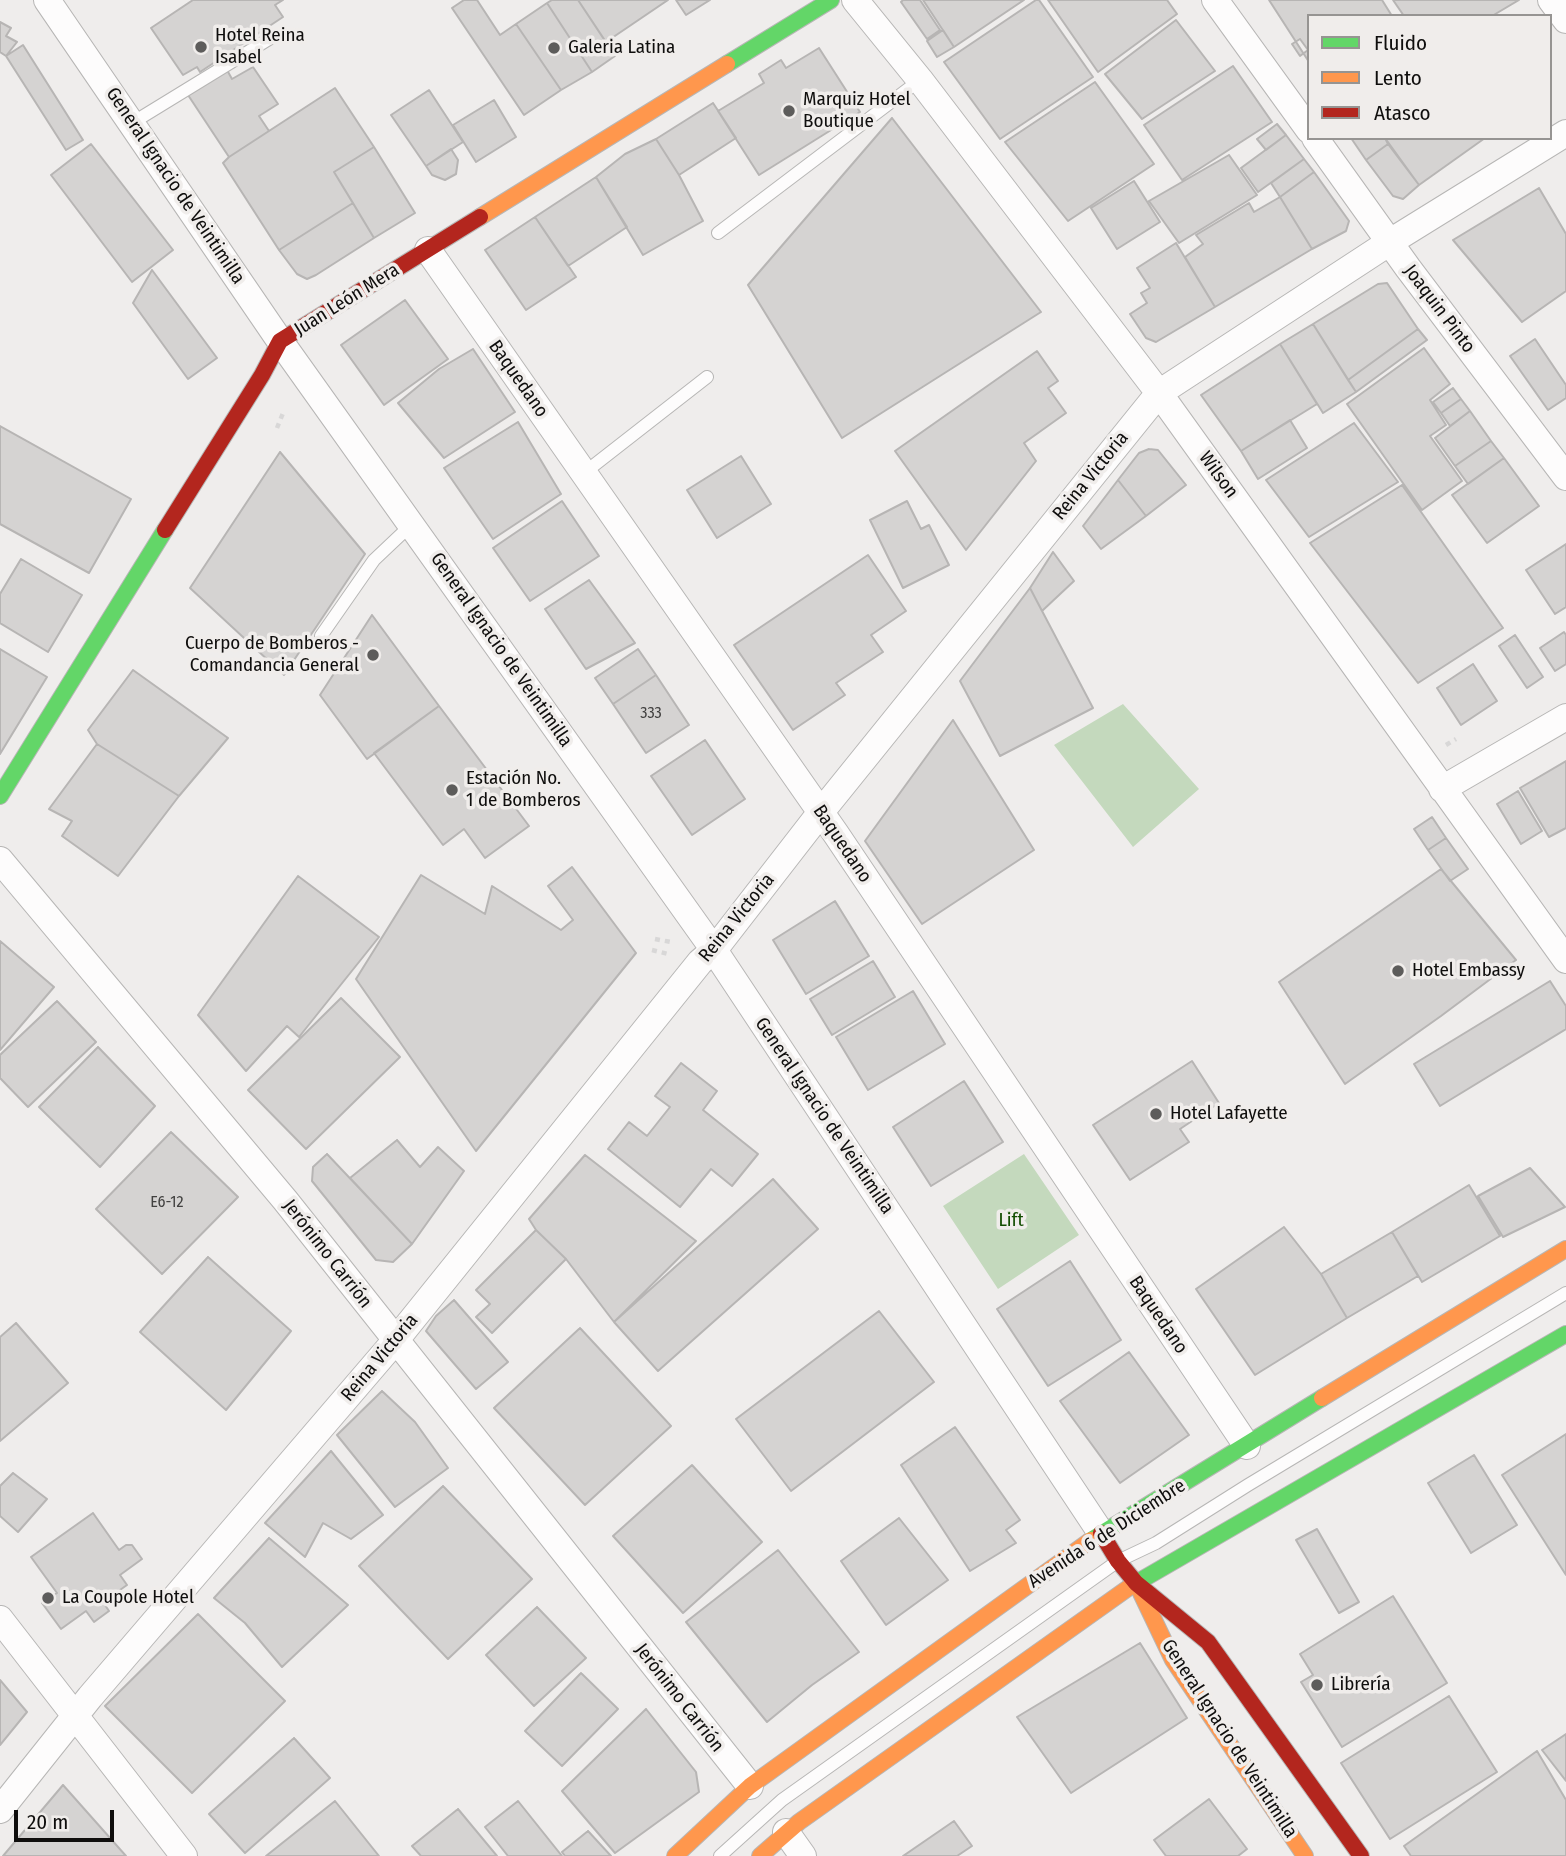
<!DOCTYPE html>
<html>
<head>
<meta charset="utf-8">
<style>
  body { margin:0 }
  #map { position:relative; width:1566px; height:1856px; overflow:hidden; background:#efedec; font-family:"Fira Sans Condensed",sans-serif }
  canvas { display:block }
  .legend { position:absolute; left:1307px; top:14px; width:245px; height:126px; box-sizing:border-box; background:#f0edeb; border:2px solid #969492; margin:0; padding:9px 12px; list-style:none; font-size:21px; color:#0f0e0d }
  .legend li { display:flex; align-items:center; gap:14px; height:35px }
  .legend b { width:35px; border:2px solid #969492 }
  .scale { position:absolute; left:14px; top:1810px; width:100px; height:32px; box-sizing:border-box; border:4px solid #0f0e0d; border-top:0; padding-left:9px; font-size:21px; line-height:24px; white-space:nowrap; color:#0f0e0d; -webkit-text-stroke:5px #f0edeb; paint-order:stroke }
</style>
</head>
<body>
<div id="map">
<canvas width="1566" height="1856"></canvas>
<ul class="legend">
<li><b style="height:9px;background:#63d668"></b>Fluido</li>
<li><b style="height:9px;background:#ff974d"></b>Lento</li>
<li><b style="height:9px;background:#b3261e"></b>Atasco</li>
</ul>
<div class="scale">20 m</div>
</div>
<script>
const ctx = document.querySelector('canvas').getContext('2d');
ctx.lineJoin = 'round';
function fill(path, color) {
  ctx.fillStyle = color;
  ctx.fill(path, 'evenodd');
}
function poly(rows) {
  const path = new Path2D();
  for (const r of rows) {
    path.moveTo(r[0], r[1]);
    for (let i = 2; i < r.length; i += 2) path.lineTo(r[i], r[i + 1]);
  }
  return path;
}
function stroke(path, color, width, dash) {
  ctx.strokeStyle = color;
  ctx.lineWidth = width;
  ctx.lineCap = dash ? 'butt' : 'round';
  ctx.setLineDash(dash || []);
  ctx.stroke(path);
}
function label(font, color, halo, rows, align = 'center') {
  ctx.font = font + ' "Fira Sans Condensed",sans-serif';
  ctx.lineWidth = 7;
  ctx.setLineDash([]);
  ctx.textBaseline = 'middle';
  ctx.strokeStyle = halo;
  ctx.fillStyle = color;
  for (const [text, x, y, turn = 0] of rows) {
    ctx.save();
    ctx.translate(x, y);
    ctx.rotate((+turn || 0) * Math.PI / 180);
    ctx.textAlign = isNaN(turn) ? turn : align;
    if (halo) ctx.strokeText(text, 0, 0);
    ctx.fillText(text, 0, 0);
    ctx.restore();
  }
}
fill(poly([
  [1123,704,1199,789,1133,847,1054,745],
  [1024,1154,1079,1235,998,1289,943,1206]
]), '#c4d9bd');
const building = poly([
  [193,0,283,0,275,5,283,17,200,72,197,67,183,75,151,28,193,0],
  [464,0,477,0,500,35,516,24,561,90,524,115,452,8,464,0],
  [552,0,578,0,615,56,592,72,547,3,552,0],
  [578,0,668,0,606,42,578,0],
  [676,0,710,0,686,15,676,0],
  [903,0,920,0,940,30,927,39,901,2,903,0],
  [923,0,1024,0,954,47,923,0],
  [1036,0,1039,0,1093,77,1000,139,944,62,1036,0],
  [1048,0,1167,0,1177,14,1098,72,1048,0],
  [1269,0,1382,0,1392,16,1309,16,1309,62,1269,0],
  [1393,0,1519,0,1492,16,1404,16,1393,0],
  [547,3,592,72,561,90,516,24,547,3],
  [1176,20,1215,71,1142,119,1105,74,1176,20],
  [0,22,11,28,6,36,17,42,6,56,0,52,0,22],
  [943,30,954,47,937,57,927,41,943,30],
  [1300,39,1308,50,1300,56,1292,44,1300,39],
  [23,45,83,140,66,150,6,56,23,45],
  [819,48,860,112,759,175,718,111,764,83,759,74,781,60,786,68,819,48],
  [1233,66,1272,122,1182,180,1144,125,1233,66],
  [253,67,278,104,259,116,269,131,229,157,188,95,227,70,232,79,253,67],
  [1095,82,1154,164,1068,221,1005,142,1095,82],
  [335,88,374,147,334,172,353,203,279,250,223,163,229,157,335,88],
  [429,90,463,142,426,166,391,115,429,90],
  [494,100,516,137,476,162,453,125,494,100],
  [713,103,736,138,679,175,656,139,713,103],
  [892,118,1041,312,842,438,748,285,892,118],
  [1277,124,1286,135,1266,150,1257,139,1277,124],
  [1286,135,1304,159,1258,192,1241,168,1286,135],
  [1351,138,1385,138,1388,144,1366,160,1351,138],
  [1385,138,1485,138,1419,185,1385,138],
  [656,139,679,175,703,221,643,255,596,177,625,154,656,139],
  [91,144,173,250,132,282,51,175,91,144],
  [1388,144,1419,185,1403,199,1393,196,1366,160,1388,144],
  [374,147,415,213,374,238,334,172,374,147],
  [451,149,458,160,456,174,445,180,432,175,426,166,451,149],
  [1229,155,1257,195,1179,243,1149,201,1229,155],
  [1304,159,1314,172,1280,197,1271,183,1304,159],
  [1314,172,1349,221,1346,231,1312,249,1280,197,1314,172],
  [596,177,627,227,568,266,535,217,596,177],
  [1134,181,1160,222,1117,249,1091,208,1134,181],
  [1539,188,1566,234,1566,291,1522,322,1453,240,1539,188],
  [1280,197,1312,249,1215,307,1185,257,1203,244,1196,235,1249,203,1254,212,1280,197],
  [353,203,374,238,316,275,307,279,297,274,279,250,353,203],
  [535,217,576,277,526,310,485,250,535,217],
  [1176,243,1215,307,1156,342,1146,338,1130,314,1147,303,1141,293,1150,288,1137,268,1176,243],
  [152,270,217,358,188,379,133,303,152,270],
  [1387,283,1418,329,1348,380,1313,324,1378,284,1387,283],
  [405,300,448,359,384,405,341,345,405,300],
  [1313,324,1356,392,1323,413,1280,344,1313,324],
  [1418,329,1427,340,1356,392,1348,380,1418,329],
  [1535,339,1566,385,1566,398,1548,410,1510,356,1535,339],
  [1280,344,1317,404,1241,451,1201,395,1280,344],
  [1424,348,1450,384,1430,400,1446,425,1430,436,1462,481,1422,510,1347,404,1424,348],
  [473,349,515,412,444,458,398,403,439,369,473,349],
  [1037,351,1058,381,1048,388,1066,413,1024,443,1036,461,966,550,895,451,1037,351],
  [1453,388,1461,399,1441,413,1433,402,1453,388],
  [1461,399,1470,411,1450,426,1441,413,1461,399],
  [1470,411,1491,441,1455,466,1435,438,1470,411],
  [1290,420,1307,448,1258,479,1241,451,1290,420],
  [518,422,561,494,493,539,444,468,518,422],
  [1354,423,1398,482,1309,537,1266,480,1354,423],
  [0,426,131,499,89,573,0,524,0,426],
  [1491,441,1504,458,1468,484,1455,466,1491,441],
  [1149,449,1158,450,1186,485,1146,516,1118,480,1139,453,1149,449],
  [280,452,365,554,284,675,190,588,280,452],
  [741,456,771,504,717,538,687,490,741,456],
  [1504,458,1539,506,1487,543,1452,495,1504,458],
  [1118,480,1146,516,1101,549,1083,526,1118,480],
  [1402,485,1503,628,1418,683,1310,543,1402,485],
  [562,501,599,556,530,601,493,548,562,501],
  [907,501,921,529,929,525,949,565,903,588,870,520,907,501],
  [1566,544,1566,607,1555,614,1526,570,1566,544],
  [1053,552,1074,581,1042,611,1030,588,1053,552],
  [868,555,906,611,871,635,883,652,836,683,845,695,793,730,734,645,868,555],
  [21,559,82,595,48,652,0,623,0,594,21,559],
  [589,580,635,643,586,669,545,609,589,580],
  [1030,588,1093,708,1000,756,960,681,1030,588],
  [372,615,439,706,367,759,320,695,372,615],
  [1564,632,1566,635,1566,664,1555,671,1540,648,1564,632],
  [1515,635,1543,677,1527,688,1499,646,1515,635],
  [0,649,47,677,0,754,0,649],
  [638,649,656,675,613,704,595,678,638,649],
  [1473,664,1497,701,1461,725,1437,688,1473,664],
  [133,670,228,738,179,796,97,744,88,730,133,670],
  [656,675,689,725,646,753,613,704,656,675],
  [439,706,529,826,485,858,464,829,443,845,374,753,439,706],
  [953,720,1034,850,922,924,865,841,953,720],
  [705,740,745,799,692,835,651,776,705,740],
  [97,744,179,796,118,876,62,836,72,821,49,809,97,744],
  [1566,761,1566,828,1549,837,1520,788,1566,761],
  [1518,791,1542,831,1521,844,1497,804,1518,791],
  [1432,817,1446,838,1428,850,1414,829,1432,817],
  [1446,838,1468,869,1450,881,1428,850,1446,838],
  [572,867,636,953,476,1151,356,979,421,875,485,914,492,886,561,930,573,920,548,886,572,867],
  [1441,869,1516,960,1441,1016,1345,1084,1279,982,1441,869],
  [298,876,379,937,299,1037,287,1026,246,1071,198,1015,298,876],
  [835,901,869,956,806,994,773,940,835,901],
  [0,941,54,987,0,1050,0,941],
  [873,961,895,997,832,1035,810,999,873,961],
  [1550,981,1566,1006,1566,1029,1440,1106,1414,1064,1550,981],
  [913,991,945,1044,868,1090,836,1037,913,991],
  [341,998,400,1057,306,1149,248,1090,341,998],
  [57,1001,96,1042,28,1107,0,1078,0,1055,57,1001],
  [98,1047,155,1106,100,1167,39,1107,98,1047],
  [1192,1061,1219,1103,1180,1129,1189,1142,1130,1180,1093,1125,1192,1061],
  [681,1063,717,1091,703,1110,758,1154,732,1186,711,1169,680,1207,608,1149,629,1122,647,1136,670,1107,655,1096,681,1063],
  [964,1081,1003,1142,931,1186,893,1127,964,1081],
  [171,1132,238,1197,162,1274,96,1209,171,1132],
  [397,1140,420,1167,438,1147,464,1171,412,1244,350,1178,397,1140],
  [327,1154,412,1244,393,1262,376,1260,312,1181,313,1167,327,1154],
  [585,1155,696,1241,614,1322,566,1259,536,1230,529,1219,585,1155],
  [1530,1168,1565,1207,1503,1237,1478,1196,1530,1168],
  [773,1179,818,1229,658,1371,614,1322,773,1179],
  [1469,1185,1500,1236,1422,1282,1392,1232,1469,1185],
  [1284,1227,1321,1274,1347,1318,1255,1375,1196,1289,1284,1227],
  [536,1230,566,1259,492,1333,476,1317,490,1304,476,1290,536,1230],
  [1392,1232,1418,1276,1347,1318,1321,1274,1392,1232],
  [208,1257,291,1331,226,1410,140,1332,208,1257],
  [1070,1261,1121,1340,1048,1386,997,1309,1070,1261],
  [454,1300,508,1362,476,1389,426,1331,436,1316,454,1300],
  [879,1311,934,1382,791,1491,736,1419,879,1311],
  [16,1323,68,1383,0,1441,0,1337,16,1323],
  [580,1328,671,1426,585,1505,494,1408,580,1328],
  [1129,1352,1189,1435,1120,1483,1060,1401,1129,1352],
  [382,1391,415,1422,448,1468,395,1507,337,1435,382,1391],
  [955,1427,1020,1520,1006,1530,1016,1543,970,1571,901,1465,955,1427],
  [1566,1434,1566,1575,1502,1475,1566,1434],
  [331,1451,383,1515,351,1539,323,1523,305,1557,265,1523,331,1451],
  [1474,1455,1517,1525,1471,1553,1428,1483,1474,1455],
  [692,1465,762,1542,683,1613,613,1536,692,1465],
  [13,1473,47,1499,18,1532,0,1516,0,1486,13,1473],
  [443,1486,532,1579,448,1659,359,1566,443,1486],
  [93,1513,119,1550,126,1545,132,1545,142,1559,120,1575,127,1585,103,1602,109,1611,94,1622,86,1611,61,1629,42,1603,57,1593,31,1557,93,1513],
  [899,1518,948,1580,886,1625,841,1561,899,1518],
  [1317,1529,1359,1602,1339,1613,1296,1540,1317,1529],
  [269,1538,348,1605,282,1667,245,1623,214,1598,269,1538],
  [778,1550,859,1652,812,1685,767,1722,686,1622,778,1550],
  [1393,1596,1447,1683,1342,1747,1301,1682,1313,1675,1300,1654,1393,1596],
  [537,1607,586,1658,534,1706,486,1655,537,1607],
  [198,1614,285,1701,192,1793,105,1706,198,1614],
  [1140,1643,1187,1718,1071,1793,1017,1717,1140,1643],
  [581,1673,618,1709,562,1766,525,1731,581,1673],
  [0,1680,27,1712,0,1745,0,1680],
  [1449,1696,1497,1772,1390,1839,1341,1763,1449,1696],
  [646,1709,696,1772,699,1792,615,1853,562,1791,646,1709],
  [1566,1734,1566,1781,1542,1750,1566,1734],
  [294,1738,330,1778,245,1853,209,1814,294,1738],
  [1537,1751,1566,1800,1566,1856,1411,1856,1404,1846,1537,1751],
  [63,1785,126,1856,3,1856,63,1785],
  [1209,1799,1247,1849,1238,1856,1166,1856,1154,1840,1209,1799],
  [335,1801,379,1856,266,1856,335,1801],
  [518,1801,562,1856,508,1856,485,1827,518,1801],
  [458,1809,497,1856,421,1856,412,1846,458,1809],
  [954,1821,972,1846,957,1856,903,1856,954,1821],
  [588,1831,611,1856,565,1856,562,1852,588,1831]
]);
fill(building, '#d5d3d2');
stroke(building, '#b7b5b4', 2);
const lane = poly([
  [132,123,269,39],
  [718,233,920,80],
  [584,473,707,377],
  [321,636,374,560,411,525],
  [720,1856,782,1800,1118,1561,1156,1543,1248,1485,1566,1293]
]);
const street = poly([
  [47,0,280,341,714,950,1101,1533],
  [855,0,920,80,1159,393,1566,960],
  [1215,0,1309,130],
  [1551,0,1566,20],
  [1315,138,1408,268,1566,477],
  [428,250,836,834,1247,1446],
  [1442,789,1566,717],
  [0,860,285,1200,750,1786],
  [0,1619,184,1856],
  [0,1810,90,1697,395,1341,700,962,714,950,821,812,1159,393,1390,242,1566,133],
  [786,1832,803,1856]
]);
const fast = poly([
  [727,64,831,0],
  [0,796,165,530],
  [1091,1540,1322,1398],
  [1131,1586,1566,1334]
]);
const slow = poly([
  [480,217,727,64],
  [1322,1398,1566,1249],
  [1141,1593,1173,1660,1305,1856],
  [675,1856,750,1786,1091,1540],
  [760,1856,799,1822,1131,1586]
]);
const jam = poly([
  [165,530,262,375,280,341,480,217],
  [1101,1533,1118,1561,1136,1583,1208,1642,1361,1856]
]);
stroke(lane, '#b7b6b5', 14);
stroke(street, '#b7b6b5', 28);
stroke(fast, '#b7b6b5', 18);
stroke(slow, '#b7b6b5', 18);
stroke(jam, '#b7b6b5', 18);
stroke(poly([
  [277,428,283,413],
  [1446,745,1456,739],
  [655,939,671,942],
  [652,950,668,954]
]), '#d8d7d7', 4.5, [5, 5]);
stroke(lane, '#fdfcfc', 12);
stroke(street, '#fdfcfc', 26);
stroke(fast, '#63d668', 16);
stroke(slow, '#ff974d', 16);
stroke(jam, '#b3261e', 16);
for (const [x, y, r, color] of [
  [201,47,7,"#5d5c5b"],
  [554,48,7,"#5d5c5b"],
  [789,111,7,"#5d5c5b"],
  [373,655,7,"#5d5c5b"],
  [452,790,7,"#5d5c5b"],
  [1398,971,7,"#5d5c5b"],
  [1156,1114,7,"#5d5c5b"],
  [48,1598,7,"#5d5c5b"],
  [1317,1685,7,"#5d5c5b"]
]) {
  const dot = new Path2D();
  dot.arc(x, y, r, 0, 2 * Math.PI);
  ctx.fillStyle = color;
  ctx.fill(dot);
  stroke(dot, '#f0edeb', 2.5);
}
label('16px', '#424140', null, [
  ["333",651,714],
  ["E6-12",167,1203]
]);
label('19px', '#0f0e0d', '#f0edeb', [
  ["Hotel Reina",215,36],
  ["Isabel",215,58],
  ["Galeria Latina",568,48],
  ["Marquiz Hotel",803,100],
  ["Boutique",803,122],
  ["Cuerpo de Bomberos -",359,644,"right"],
  ["Comandancia General",359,666,"right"],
  ["Estación No.",466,779],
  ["1 de Bomberos",466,801],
  ["Hotel Embassy",1412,971],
  ["Hotel Lafayette",1170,1114],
  ["La Coupole Hotel",62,1598],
  ["Librería",1331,1685]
], 'left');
label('19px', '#0f0e0d', '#f0edeb', [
  ["General Ignacio de Veintimilla",175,186,56],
  ["Juan León Mera",347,300,-32],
  ["Joaquin Pinto",1439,309,53],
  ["Baquedano",518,379,55],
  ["Wilson",1218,475,54],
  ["Reina Victoria",1091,476,-51],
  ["General Ignacio de Veintimilla",501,650,55],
  ["Baquedano",842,844,56],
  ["Reina Victoria",737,918,-51],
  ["General Ignacio de Veintimilla",824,1116,56],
  ["Jerónimo Carrión",327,1254,52],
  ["Baquedano",1158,1315,56],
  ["Reina Victoria",380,1358,-50],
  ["Avenida 6 de Diciembre",1107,1534,-33],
  ["Jerónimo Carrión",679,1698,52],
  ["General Ignacio de Veintimilla",1229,1739,57]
]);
label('19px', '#124d00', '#f0edeb', [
  ["Lift",1011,1221]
]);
</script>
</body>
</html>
